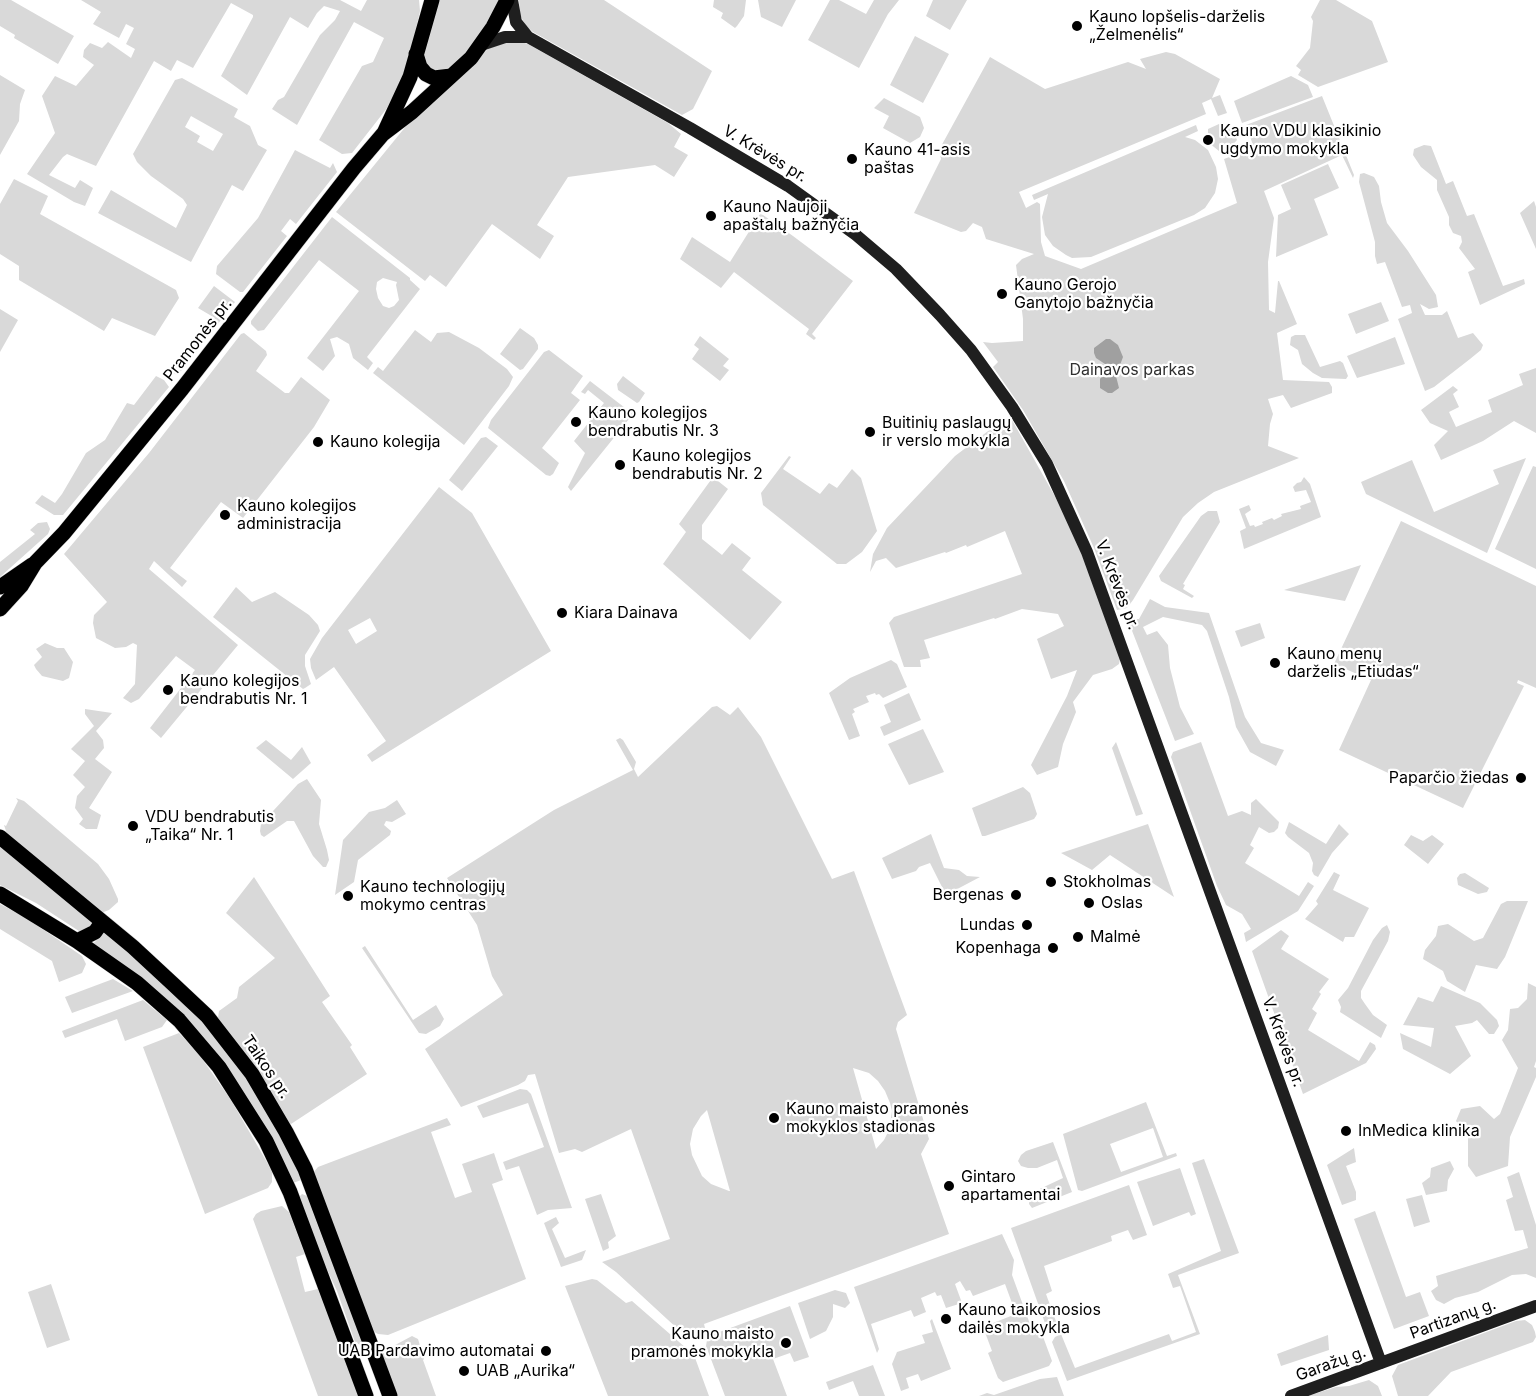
<!DOCTYPE html>
<html>
<head>
<meta charset="utf-8">
<style>
  body { margin:0 }
  canvas { display:block; background:#fff }
</style>
</head>
<body>
<canvas width="1536" height="1396"></canvas>
<script>
const ctx = document.querySelector('canvas').getContext('2d');
ctx.lineJoin = 'round';
function fill(path, color) {
  ctx.fillStyle = color;
  ctx.fill(path, 'evenodd');
}
function poly(rows) {
  const path = new Path2D();
  for (const r of rows) {
    path.moveTo(r[0], r[1]);
    for (let i = 2; i < r.length; i += 2) path.lineTo(r[i], r[i + 1]);
  }
  return path;
}
function stroke(path, color, width, dash) {
  ctx.strokeStyle = color;
  ctx.lineWidth = width;
  ctx.lineCap = dash ? 'butt' : 'round';
  ctx.setLineDash(dash || []);
  ctx.stroke(path);
}
function label(font, color, halo, rows, align = 'center') {
  ctx.font = font + ' Inter,sans-serif';
  ctx.lineWidth = 4.5;
  ctx.setLineDash([]);
  ctx.textBaseline = 'middle';
  ctx.strokeStyle = halo;
  ctx.fillStyle = color;
  for (const [text, x, y, turn = 0] of rows) {
    ctx.save();
    ctx.translate(x, y);
    ctx.rotate((+turn || 0) * Math.PI / 180);
    ctx.textAlign = isNaN(turn) ? turn : align;
    if (halo) ctx.strokeText(text, 0, 0);
    ctx.fillText(text, 0, 0);
    ctx.restore();
  }
}
fill(poly([
  [0,0,11,0,74,36,58,64,14,38,15,35,0,26],
  [81,0,340,0,361,11,367,0,419,0,420,11,408,65,391,103,352,153,342,154,319,140,362,66,373,62,384,38,354,22,297,125,272,109,278,100,284,97,320,35,335,20,340,11,324,6,317,13,308,28,290,17,247,95,221,76,253,17,253,15,231,3,193,68,177,60,171,71,154,61,96,166,67,154,63,157,49,175,75,188,80,180,93,188,85,206,74,202,27,174,55,133,42,96,55,76,76,86,94,65,83,57,84,50,90,43,102,48,108,42,131,58,135,49,126,44,134,28,126,24,119,38,93,24,101,12],
  [440,0,501,0,486,27,471,48,450,67,439,72,432,70,427,65,424,53,435,8],
  [519,0,604,0,712,71,693,109,682,115,533,32,526,26,520,15],
  [714,0,746,0,744,16,737,26,735,28,721,18,723,13,713,7],
  [758,0,796,0,782,27,761,17],
  [830,0,839,0,866,14,874,0,899,0,888,14,859,68,808,40],
  [933,0,967,0,950,30,926,16],
  [1320,0,1336,0,1372,21,1388,62,1318,87,1298,75,1301,70,1296,66,1310,48,1313,21,1311,17],
  [915,36,949,54,923,103,890,85],
  [518,41,528,44,668,123,681,134,674,147,688,155,674,177,655,165,568,177,537,225,554,236,540,259,492,224,446,287,430,275,425,281,336,212,411,120,489,48,499,42],
  [1166,52,1175,54,1220,79,1212,98,1220,95,1227,113,1218,116,1211,99,1202,103,1206,114,1019,192,1026,208,1037,202,1040,204,1041,242,1045,256,1081,269,1237,203,1224,159,1254,148,1246,125,1322,96,1354,175,1353,178,1342,155,1264,191,1274,218,1268,262,1269,310,1275,313,1278,281,1279,281,1297,324,1277,333,1283,380,1329,382,1332,387,1332,393,1291,408,1283,395,1268,399,1273,414,1270,424,1268,446,1299,458,1214,492,1198,503,1183,517,1133,600,1127,608,1117,610,1094,548,1064,481,1023,410,993,367,998,362,983,342,992,343,1023,341,1023,319,1016,265,1022,259,1034,254,986,239,982,227,973,223,966,231,961,232,914,213,941,159,939,150,990,57,1045,89,1128,62,1146,69,1140,59],
  [0,75,25,90,20,104,19,121,0,155],
  [1291,76,1308,85,1313,97,1242,123,1234,101],
  [182,78,238,109,234,117,250,126,258,145,267,150,243,191,232,185,191,262,98,213,111,190,176,228,187,205,183,199,151,176,137,162,133,154,175,80],
  [191,116,223,134,213,151,197,142,200,136,185,127],
  [884,98,920,117,924,128,920,137,910,143,883,128,889,116,874,108],
  [1219,124,1226,126,1234,132,1237,140,1229,149,1219,151,1209,143,1208,137,1208,129],
  [1196,125,1198,131,1185,137,1195,140,1208,150,1216,167,1218,179,1215,193,1205,208,1194,215,1091,257,1072,258,1066,255,1053,246,1045,235,1042,217,1048,194,1034,200,1032,195],
  [1424,145,1431,146,1446,184,1453,181,1467,216,1474,214,1503,286,1524,279,1525,284,1480,305,1468,272,1475,269,1459,248,1462,242,1461,236,1453,233,1449,225,1449,217,1437,190,1437,180,1421,167,1413,155,1414,149],
  [295,150,330,168,333,163,337,172,296,224,290,219,281,231,287,236,243,292,240,292,216,274,217,266,258,218],
  [1328,164,1339,188,1314,199,1328,235,1276,257,1278,215,1291,209,1281,185],
  [1364,173,1374,177,1379,186,1381,202,1387,223,1408,251,1436,295,1438,307,1429,309,1420,304,1425,315,1442,315,1447,311,1458,338,1473,333,1483,345,1481,350,1470,359,1434,387,1425,391,1398,319,1412,313,1410,305,1402,307,1385,262,1377,264,1375,256,1375,242,1359,182,1360,174],
  [14,179,48,196,40,214,176,290,179,298,155,336,112,318,104,331,19,280,19,266,0,254,0,204],
  [1534,201,1536,207,1536,249,1520,213],
  [760,214,763,215,793,236,853,281,812,334,816,338,814,340,806,334,809,329,734,272,721,288,680,259,692,237,730,262],
  [332,217,410,278,410,280,420,289,367,357,373,363,368,370,353,358,349,344,337,337,330,339,335,356,323,371,307,358,359,291,319,260,264,330,258,331,251,324,251,321],
  [383,278,397,282,396,285,399,300,394,306,389,308,383,306,378,298,376,289,377,282],
  [214,286,235,302,178,375,172,373,215,318,198,308],
  [1381,302,1389,321,1356,334,1348,314],
  [0,309,18,320,0,352],
  [520,328,534,338,538,345,538,349,523,369,520,370,500,354],
  [415,330,431,342,437,333,449,332,479,348,507,369,513,377,509,386,464,445,373,373,378,367,383,371],
  [244,333,266,351,267,355,256,371,285,393,289,393,301,377,330,400,314,427,243,518,221,502,170,568,187,581,182,587,154,561,149,569,238,645,161,738,150,728,195,670,176,656,139,699,131,703,123,698,135,684,137,645,133,643,126,647,115,648,96,638,93,623,94,615,107,602,64,554,149,453,241,334],
  [1295,335,1305,335,1320,367,1340,361,1343,363,1348,376,1346,379,1322,378,1313,373,1302,364,1298,350,1290,345,1291,337],
  [700,336,729,359,723,366,729,370,720,381,692,359,699,349,694,345],
  [1395,337,1405,364,1357,378,1347,356],
  [549,350,583,376,571,393,580,400,542,448,559,463,553,474,550,476,546,475,488,428,491,420,544,352],
  [1536,368,1536,433,1514,421,1483,441,1441,460,1434,445,1448,431,1430,423,1421,410,1453,386,1458,390,1453,394,1459,407,1449,412,1456,427,1492,412,1488,400,1523,385,1519,374],
  [156,376,164,380,169,387,63,515,54,515,35,503,42,495,55,503,62,494,86,453,105,440,127,403,134,405],
  [623,376,645,393,639,402,637,403,618,390,617,384],
  [590,381,633,414,571,491,568,487,585,453,574,441,604,403,588,390,585,394,581,392],
  [1007,418,1012,420,1062,509,1080,549,1120,659,1119,664,1112,669,1093,675,1073,702,1076,712,1063,744,1058,767,1037,775,1031,765,1067,696,1077,670,1051,679,1037,639,1064,626,1058,614,1022,609,995,619,994,618,924,640,930,658,920,660,921,667,904,667,889,623,894,617,1022,574,1005,531,967,547,966,545,946,553,945,552,896,568,886,558,876,561,870,572,873,554,887,528,955,456,1004,419],
  [486,437,498,446,462,491,449,480,481,438],
  [789,456,791,457,783,469,820,494,829,483,837,488,852,469,861,478,877,531,862,552,846,564,837,564,763,505,761,493],
  [1526,458,1487,553,1366,494,1361,482,1412,460,1434,512,1499,484,1493,470],
  [1533,466,1536,467,1536,569,1495,549],
  [713,477,728,489,702,525,702,539,722,555,732,543,751,558,742,570,782,602,750,640,663,564,686,532,679,524],
  [1304,477,1310,484,1321,517,1244,549,1240,531,1246,528,1239,509,1249,505,1251,510,1245,514,1250,526,1254,525,1255,527,1263,524,1262,522,1272,518,1274,520,1282,516,1281,514,1301,509,1300,506,1311,502,1306,490,1295,492,1293,487,1297,483,1301,482],
  [439,487,472,513,551,651,372,762,367,755,386,741,334,667,316,680,311,668,310,659,322,638],
  [370,618,377,631,356,644,348,630],
  [1208,511,1217,511,1220,522,1183,584,1185,585,1183,589,1194,596,1192,598,1161,581,1159,576,1201,516],
  [1401,521,1536,586,1536,688,1518,680,1517,683,1524,686,1463,808,1339,750,1371,680,1334,664],
  [47,522,50,529,48,534,0,577,0,562,35,534,30,530,38,523],
  [1361,565,1345,601,1284,590],
  [236,587,252,602,275,592,309,615,318,625,320,631,305,655,305,666,311,684,305,688,303,689,213,617],
  [1150,599,1165,607,1209,613,1245,717,1261,743,1284,750,1276,766,1250,752,1236,727,1229,697,1207,631,1202,625,1163,617,1143,627,1147,635,1157,631,1168,645,1170,668,1180,707,1194,734,1175,741,1129,623,1135,619,1139,619],
  [1260,623,1265,638,1241,647,1235,631],
  [45,643,57,648,64,648,73,662,69,678,63,681,42,676,36,669,34,665,42,657,36,649],
  [891,660,897,664,907,687,883,698,879,694,876,695,875,693,866,696,869,702,853,709,855,712,852,714,860,736,849,740,829,693,850,678],
  [909,693,921,720,884,736,880,727,891,722,884,705],
  [717,706,730,715,738,707,761,737,832,879,854,871,907,1015,898,1022,896,1029,929,1139,921,1154,949,1234,704,1324,705,1328,688,1334,680,1331,616,1272,602,1262,670,1239,631,1129,582,1152,575,1149,559,1153,535,1074,528,1075,525,1081,518,1085,461,1107,425,1049,503,995,492,976,477,925,447,878,554,810,633,770,616,740,620,738,623,740,636,762,634,769,638,777,712,707],
  [853,1068,869,1073,878,1081,885,1091,890,1103,892,1111,889,1130,884,1140,876,1149],
  [707,1110,730,1191,729,1191,711,1184,702,1176,692,1155,690,1144,693,1129,701,1116],
  [85,709,112,713,96,731,103,740,104,748,95,759,112,772,89,808,101,815,97,829,86,829,79,824,83,819,75,808,77,796,85,787,73,775,85,761,71,749,94,726,85,714],
  [923,729,944,772,909,785,888,744],
  [266,740,291,760,302,747,311,763,293,779,256,748],
  [1116,742,1143,814,1136,816,1112,748],
  [1201,742,1228,816,1242,811,1251,815,1251,803,1256,799,1279,822,1278,828,1274,832,1269,833,1259,827,1250,845,1254,848,1245,863,1299,896,1308,882,1314,886,1298,911,1246,942,1244,933,1251,929,1242,914,1226,905,1217,886,1171,757,1173,752],
  [307,779,321,800,319,824,327,850,329,860,326,867,323,867,313,856,294,821,287,821,264,837,261,835,260,831,261,824,298,784],
  [1023,787,1030,793,1037,814,1036,816,1034,819,985,836,982,836,972,808],
  [16,798,24,801,98,864,109,879,118,899,118,902,109,910,101,913,7,834,4,825,6,826,18,801],
  [397,800,406,814,392,822,386,821,384,825,391,831,390,835,358,860,354,882,335,895,343,840,369,812,385,808],
  [1289,822,1326,844,1339,824,1349,834,1332,853,1318,877,1314,875,1312,871,1313,863,1309,853,1288,837,1285,833],
  [1148,824,1174,897,1110,855,1092,870,1061,853],
  [931,834,944,868,959,870,967,876,980,877,946,895,930,863,919,867,916,871,892,879,882,858],
  [1411,835,1423,841,1432,835,1444,844,1428,864,1404,845],
  [0,845,92,920,92,926,82,933,36,903,0,885],
  [1334,872,1340,875,1333,890,1369,908,1354,937,1345,937,1343,942,1305,919,1318,904,1316,901],
  [1465,873,1489,888,1487,892,1478,894,1458,885,1457,878,1460,874],
  [254,877,330,996,322,1002,352,1045,350,1047,367,1074,291,1124,287,1122,218,1018,219,1011,237,998,239,987,275,958,226,913],
  [1507,901,1528,901,1505,957,1497,969,1476,965,1465,992,1447,981,1443,971,1423,959,1425,950,1436,936,1438,926,1448,924,1474,941,1483,938,1501,904],
  [0,904,25,917,82,956,86,964,82,973,59,982,52,961,0,929],
  [1387,925,1390,932,1388,941,1361,991,1361,998,1365,1004,1373,1015,1387,1025,1381,1038,1340,1012,1341,1007,1338,1000,1348,988,1373,940,1382,928],
  [104,930,188,1004,250,1078,304,1179,293,1183,240,1089,91,944,95,942],
  [1281,930,1289,936,1281,949,1329,979,1319,992,1321,994,1312,1009,1317,1013,1308,1030,1359,1061,1370,1042,1375,1045,1376,1049,1366,1063,1303,1094,1252,951],
  [365,946,413,1020,436,1005,444,1019,440,1026,426,1034,419,1033,362,948],
  [113,979,133,991,72,1013,65,997],
  [1528,983,1536,987,1536,1061,1534,1067,1536,1068,1536,1077,1510,1137,1508,1166,1476,1177,1468,1166,1468,1136,1456,1121,1461,1109,1480,1106,1494,1119,1500,1114,1518,1068,1502,1040,1508,1030,1510,1009,1518,1008,1527,999],
  [1441,986,1480,1003,1497,1020,1499,1026,1494,1034,1489,1034,1477,1020,1472,1023,1455,1026,1471,1056,1450,1074,1403,1049,1400,1033,1431,1047,1434,1028,1403,1025,1418,997,1433,1002],
  [143,1000,167,1020,162,1027,125,1041,117,1019,65,1038,62,1031],
  [179,1033,198,1053,231,1100,272,1171,272,1182,268,1188,205,1214,143,1047],
  [520,1089,527,1090,531,1094,572,1208,548,1210,537,1215,519,1166,506,1170,503,1162,544,1147,528,1103,483,1118,477,1106],
  [1146,1102,1167,1156,1176,1153,1177,1156,1082,1191,1078,1190,1063,1134],
  [1153,1128,1163,1157,1121,1172,1110,1144],
  [447,1118,451,1125,431,1132,455,1198,472,1192,462,1164,494,1153,503,1180,492,1184,526,1279,388,1335,378,1334,371,1330,312,1174,318,1167],
  [1053,1142,1072,1192,1032,1208,1029,1204,1029,1194,1063,1178,1057,1160,1037,1168,1028,1168,1021,1166,1018,1161,1021,1155,1026,1151],
  [1354,1148,1356,1162,1346,1166,1356,1192,1356,1200,1342,1205,1327,1165],
  [1204,1159,1239,1253,1178,1275,1200,1334,1067,1381,1052,1342,1055,1337,1061,1334,1075,1368,1169,1334,1172,1341,1196,1332,1180,1286,1173,1288,1168,1274,1221,1251,1192,1163],
  [1450,1161,1454,1169,1448,1180,1447,1191,1426,1195,1422,1183,1430,1177,1431,1168],
  [1180,1168,1196,1214,1191,1216,1189,1212,1153,1226,1137,1182],
  [1519,1172,1536,1225,1536,1278,1526,1274,1512,1275,1478,1292,1455,1298,1444,1304,1436,1300,1431,1291,1438,1286,1436,1276,1528,1248,1523,1230,1515,1231,1506,1200,1513,1197,1507,1177],
  [1129,1185,1147,1235,1133,1240,1128,1230,1111,1236,1112,1241,1044,1266,1052,1291,1046,1294,1058,1327,1050,1328,1046,1326,1011,1228],
  [302,1194,307,1196,327,1250,344,1288,363,1343,360,1345,355,1342,337,1291,318,1250,298,1198],
  [601,1194,616,1236,608,1242,609,1248,603,1251,585,1199],
  [1422,1195,1430,1222,1414,1227,1406,1199],
  [282,1206,289,1212,305,1254,296,1257,305,1292,318,1289,360,1396,318,1396,253,1219,256,1214,261,1211],
  [1375,1211,1406,1297,1420,1292,1429,1316,1394,1329,1354,1219],
  [556,1217,559,1223,552,1229,565,1258,586,1250,582,1260,561,1267,544,1223],
  [1002,1234,1014,1260,1012,1275,1030,1324,1042,1334,1052,1361,1049,1366,1003,1382,998,1378,988,1353,992,1351,983,1327,1016,1314,1005,1284,973,1296,970,1290,966,1291,960,1281,955,1284,962,1303,946,1308,941,1295,937,1296,935,1292,921,1298,926,1312,914,1317,911,1310,871,1324,879,1349,877,1353,854,1287],
  [592,1279,597,1280,626,1303,632,1301,694,1355,709,1396,608,1396,565,1286],
  [51,1284,70,1340,47,1348,28,1292],
  [835,1290,846,1293,850,1303,845,1308,833,1304,833,1317,826,1331,810,1339,798,1303],
  [790,1306,809,1357,794,1362,790,1353,773,1359,787,1396,725,1396,706,1346,707,1340,714,1334],
  [932,1319,951,1369,921,1381,918,1374,906,1378,909,1388,901,1391,892,1364,897,1352,925,1343,922,1335,933,1332,930,1321],
  [1525,1320,1532,1325,1535,1332,1536,1337,1533,1342,1451,1372,1428,1396,1398,1396,1392,1376,1398,1365,1516,1321],
  [1328,1335,1329,1350,1281,1366,1277,1354],
  [412,1336,418,1339,424,1359,423,1360,436,1396,397,1396,382,1355,384,1351],
  [873,1365,885,1396,859,1396,853,1381,829,1390,826,1382],
  [1057,1377,1064,1396,979,1396,987,1393,994,1395,1040,1379],
  [1369,1380,1378,1386,1382,1396,1308,1396,1336,1387,1349,1386]
]), '#d9d9d9');
fill(poly([
  [1106,339,1110,339,1118,345,1123,357,1116,376,1119,388,1112,393,1108,393,1100,388,1100,379,1108,366,1096,358,1094,353,1094,348]
]), '#a0a0a0');
const primary = poly([
  [416,54,420,67,426,74,434,78,451,76],
  [385,131,410,77,432,0],
  [0,587,32,565],
  [0,609,21,586,35,563,64,533,182,389,354,168,383,134,412,112,471,58,493,27,507,0],
  [0,837,133,947,174,985,207,1016,252,1074,286,1132,305,1169,390,1396],
  [0,894,77,941,137,983,179,1020,219,1067,266,1141,290,1192,366,1396],
  [77,941,95,932,102,922]
]);
stroke(primary, '#dbdbdb', 16);
stroke(poly([
  [512,0,516,22,528,37,690,128,788,186,856,235,896,269,940,315,971,350,1012,407,1047,464,1087,552,1381,1363],
  [481,45,505,37,528,37],
  [1291,1396,1536,1306]
]), '#1f1f1f', 12);
stroke(primary, '#000', 15);
for (const [x, y, r, color] of [
  [1077,26,6,"#000"],
  [1208,140,6,"#000"],
  [852,159,6,"#000"],
  [711,216,6,"#000"],
  [1002,294,6,"#000"],
  [576,422,6,"#000"],
  [870,432,6,"#000"],
  [318,442,6,"#000"],
  [620,465,6,"#000"],
  [225,515,6,"#000"],
  [562,613,6,"#000"],
  [1275,663,6,"#000"],
  [168,690,6,"#000"],
  [1521,778,6,"#000"],
  [133,826,6,"#000"],
  [1051,882,6,"#000"],
  [1016,895,6,"#000"],
  [348,896,6,"#000"],
  [1089,903,6,"#000"],
  [1027,925,6,"#000"],
  [1078,937,6,"#000"],
  [1053,948,6,"#000"],
  [774,1118,6,"#000"],
  [1346,1131,6,"#000"],
  [949,1186,6,"#000"],
  [946,1319,6,"#000"],
  [786,1343,6,"#000"],
  [546,1351,6,"#000"],
  [464,1371,6,"#000"]
]) {
  const dot = new Path2D();
  dot.arc(x, y, r, 0, 2 * Math.PI);
  ctx.fillStyle = color;
  ctx.fill(dot);
  stroke(dot, '#fff', 2);
}
label('16px', '#000', '#fff', [
  ["Kauno lopšelis-darželis",1089,17],
  ["„Želmenėlis“",1089,35],
  ["Kauno VDU klasikinio",1220,131],
  ["ugdymo mokykla",1220,149],
  ["Kauno 41-asis",864,150],
  ["paštas",864,168],
  ["Kauno Naujoji",723,207],
  ["apaštalų bažnyčia",723,225],
  ["Kauno Gerojo",1014,285],
  ["Ganytojo bažnyčia",1014,303],
  ["Kauno kolegijos",588,413],
  ["bendrabutis Nr. 3",588,431],
  ["Buitinių paslaugų",882,423],
  ["ir verslo mokykla",882,441],
  ["Kauno kolegija",330,442],
  ["Kauno kolegijos",632,456],
  ["bendrabutis Nr. 2",632,474],
  ["Kauno kolegijos",237,506],
  ["administracija",237,524],
  ["Kiara Dainava",574,613],
  ["Kauno menų",1287,654],
  ["darželis „Etiudas“",1287,672],
  ["Kauno kolegijos",180,681],
  ["bendrabutis Nr. 1",180,699],
  ["Paparčio žiedas",1509,778,"right"],
  ["VDU bendrabutis",145,817],
  ["„Taika“ Nr. 1",145,835],
  ["Stokholmas",1063,882],
  ["Kauno technologijų",360,887],
  ["mokymo centras",360,905],
  ["Bergenas",1004,895,"right"],
  ["Oslas",1101,903],
  ["Lundas",1015,925,"right"],
  ["Malmė",1090,937],
  ["Kopenhaga",1041,948,"right"],
  ["Kauno maisto pramonės",786,1109],
  ["mokyklos stadionas",786,1127],
  ["InMedica klinika",1358,1131],
  ["Gintaro",961,1177],
  ["apartamentai",961,1195],
  ["Kauno taikomosios",958,1310],
  ["dailės mokykla",958,1328],
  ["Kauno maisto",774,1334,"right"],
  ["pramonės mokykla",774,1352,"right"],
  ["UAB Pardavimo automatai",534,1351,"right"],
  ["UAB „Aurika“",476,1371]
], 'left');
label('16px', '#000', '#fff', [
  ["V. Krėvės pr.",765,154,31],
  ["Pramonės pr.",198,340,-52],
  ["V. Krėvės pr.",1117,585,69],
  ["V. Krėvės pr.",1283,1042,70],
  ["Taikos pr.",266,1067,56],
  ["Partizanų g.",1453,1319,-20],
  ["Garažų g.",1331,1364,-20]
]);
label('16px', '#303030', '#fff', [
  ["Dainavos parkas",1132,370]
]);
</script>
</body>
</html>
